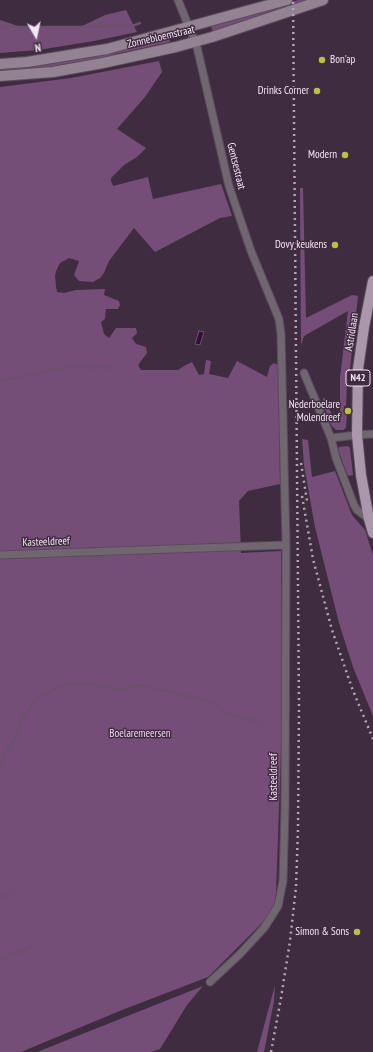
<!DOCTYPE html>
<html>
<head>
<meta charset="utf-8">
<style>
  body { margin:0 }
  #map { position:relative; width:373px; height:1052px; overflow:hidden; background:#402c40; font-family:"PT Sans Narrow",sans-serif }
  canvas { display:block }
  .north { position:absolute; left:16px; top:16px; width:40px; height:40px; -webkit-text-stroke:3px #402c40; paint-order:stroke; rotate:171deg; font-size:11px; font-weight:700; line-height:16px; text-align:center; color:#f3e6f3 }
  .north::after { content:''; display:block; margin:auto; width:14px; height:18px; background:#f3e6f3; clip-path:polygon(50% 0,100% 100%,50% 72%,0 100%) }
</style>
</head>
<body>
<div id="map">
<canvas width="373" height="1052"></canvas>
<div class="north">N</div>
</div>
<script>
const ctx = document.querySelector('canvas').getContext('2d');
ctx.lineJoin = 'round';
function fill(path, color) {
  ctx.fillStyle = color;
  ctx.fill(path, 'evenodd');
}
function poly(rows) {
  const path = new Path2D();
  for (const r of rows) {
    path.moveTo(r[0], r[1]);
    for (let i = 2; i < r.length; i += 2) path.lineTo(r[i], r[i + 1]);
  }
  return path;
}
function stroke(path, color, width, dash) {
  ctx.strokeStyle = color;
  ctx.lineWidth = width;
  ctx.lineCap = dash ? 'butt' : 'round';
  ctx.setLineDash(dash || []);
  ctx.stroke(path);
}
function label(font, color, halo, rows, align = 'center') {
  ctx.font = font + ' "PT Sans Narrow",sans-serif';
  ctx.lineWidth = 3;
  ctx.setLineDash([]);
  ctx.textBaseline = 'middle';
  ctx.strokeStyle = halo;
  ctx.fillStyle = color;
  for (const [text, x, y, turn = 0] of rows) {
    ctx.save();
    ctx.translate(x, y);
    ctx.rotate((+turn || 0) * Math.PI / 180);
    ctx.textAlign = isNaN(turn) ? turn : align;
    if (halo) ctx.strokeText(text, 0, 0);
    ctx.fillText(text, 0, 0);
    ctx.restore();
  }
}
fill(poly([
  [299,0,310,0,213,33,211,26,272,6],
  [126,10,137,32,94,41,38,50,0,53,0,20,18,26,82,26,105,15],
  [168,33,170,42,115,54,98,62,42,70,0,72,0,68],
  [159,61,162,72,145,97,117,129,146,148,137,157,124,165,111,178,111,181,113,186,148,177,153,199,221,184,232,216,220,218,155,252,134,228,109,261,104,273,100,278,93,282,79,281,74,275,79,261,69,258,60,263,57,269,55,275,56,287,57,292,64,293,76,290,105,289,104,295,119,301,120,305,118,309,106,309,105,319,101,322,104,334,109,338,116,328,136,328,137,333,132,338,136,344,146,347,147,353,138,365,141,370,178,370,186,365,192,362,199,375,204,374,206,360,211,361,209,374,228,378,237,361,267,377,270,366,274,363,278,365,280,484,248,491,239,501,241,553,281,551,282,722,276,893,273,910,263,922,208,977,122,1010,21,1052,0,1052,0,87,71,78],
  [300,188,303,188,306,318,352,295,358,296,350,369,347,383,346,406,344,406,344,411,347,412,346,428,343,430,336,430,331,425,322,401,324,397,335,421,340,422,340,377,348,311,304,336,301,345],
  [302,439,308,440,312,477,335,471,352,515,365,530,373,555,373,716,353,667,339,623,315,527,304,465],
  [348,446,350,448,353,475,348,476,338,450,339,447],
  [275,985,274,1001,264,1052,257,1052],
  [203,986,187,1005,160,1049,151,1052,37,1052]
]), '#754e77');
const water = poly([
  [199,331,204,332,200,345,195,344,199,331]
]);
fill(water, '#330f35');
stroke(water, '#6d506e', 1);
stroke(poly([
  [0,27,79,27,135,25,140,23],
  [0,381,71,367,115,368],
  [66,685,87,683,124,690,132,685,140,685,212,702,220,709,237,717,253,720,260,724],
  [0,768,8,749,16,736,24,716,37,698,60,687],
  [0,898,12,891],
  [0,960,33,946]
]), '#6d506e', 2.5);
const minor = poly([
  [178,0,197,47,229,186,251,251,279,319,281,334,286,545,285,808,283,881,278,906,264,928,240,954,210,982],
  [304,373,331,438,336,458,354,505,357,510,369,519],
  [331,438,357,435,373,434],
  [0,555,286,545]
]);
const secondary = poly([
  [0,64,27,62,107,49,287,0],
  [0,76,53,72,103,63,176,47,212,37,323,0]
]);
const primary = poly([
  [373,281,364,327,358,369,357,435,361,475,369,519,373,533]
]);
stroke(minor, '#5d4a5d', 9);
stroke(secondary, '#5d4a5d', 12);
stroke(primary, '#5d4a5d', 12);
stroke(minor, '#706670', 7);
stroke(secondary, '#928292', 10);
stroke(primary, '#ab97ac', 10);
stroke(poly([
  [301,463,307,501],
  [302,496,313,559,332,630,352,688,373,739],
  [271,1052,281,998,290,941,296,887,298,829,299,706,293,0]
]), '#b6a7b6', 2.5, [2, 4]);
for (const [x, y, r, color] of [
  [322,60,4,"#bac045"],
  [317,91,4,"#bac045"],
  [345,155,4,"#bac045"],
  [335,245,4,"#bac045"],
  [348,411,4,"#bac045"],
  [357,932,4,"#bac045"]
]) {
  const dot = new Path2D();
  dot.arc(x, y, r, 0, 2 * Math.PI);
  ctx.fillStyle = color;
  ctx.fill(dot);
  stroke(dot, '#402c40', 1.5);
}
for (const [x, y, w] of [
  [358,378,24]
]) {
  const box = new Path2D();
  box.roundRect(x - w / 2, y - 8, w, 16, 3);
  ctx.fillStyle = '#402c40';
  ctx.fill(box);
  stroke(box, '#f3e6f3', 1);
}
label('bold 10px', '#f3e6f3', null, [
  ["N42",358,378]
]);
label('11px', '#f3e6f3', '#402c40', [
  ["Zonnebloemstraat",161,37,-13],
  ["Gentsestraat",236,166,76],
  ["Astridlaan",352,332,-81],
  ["Kasteeldreef",46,542,-2],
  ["Kasteeldreef",274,777,-90]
]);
label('11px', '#f3e6f3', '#402c40', [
  ["Bon'ap",330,60,"left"],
  ["Drinks Corner",309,91],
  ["Modern",337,155],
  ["Dovy keukens",327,245],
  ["Nederboelare",340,405],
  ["Molendreef",340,418],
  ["Simon & Sons",349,932]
], 'right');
label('11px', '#fad4fb', '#402c40', [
  ["Boelaremeersen",140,734]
]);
</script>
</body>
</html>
